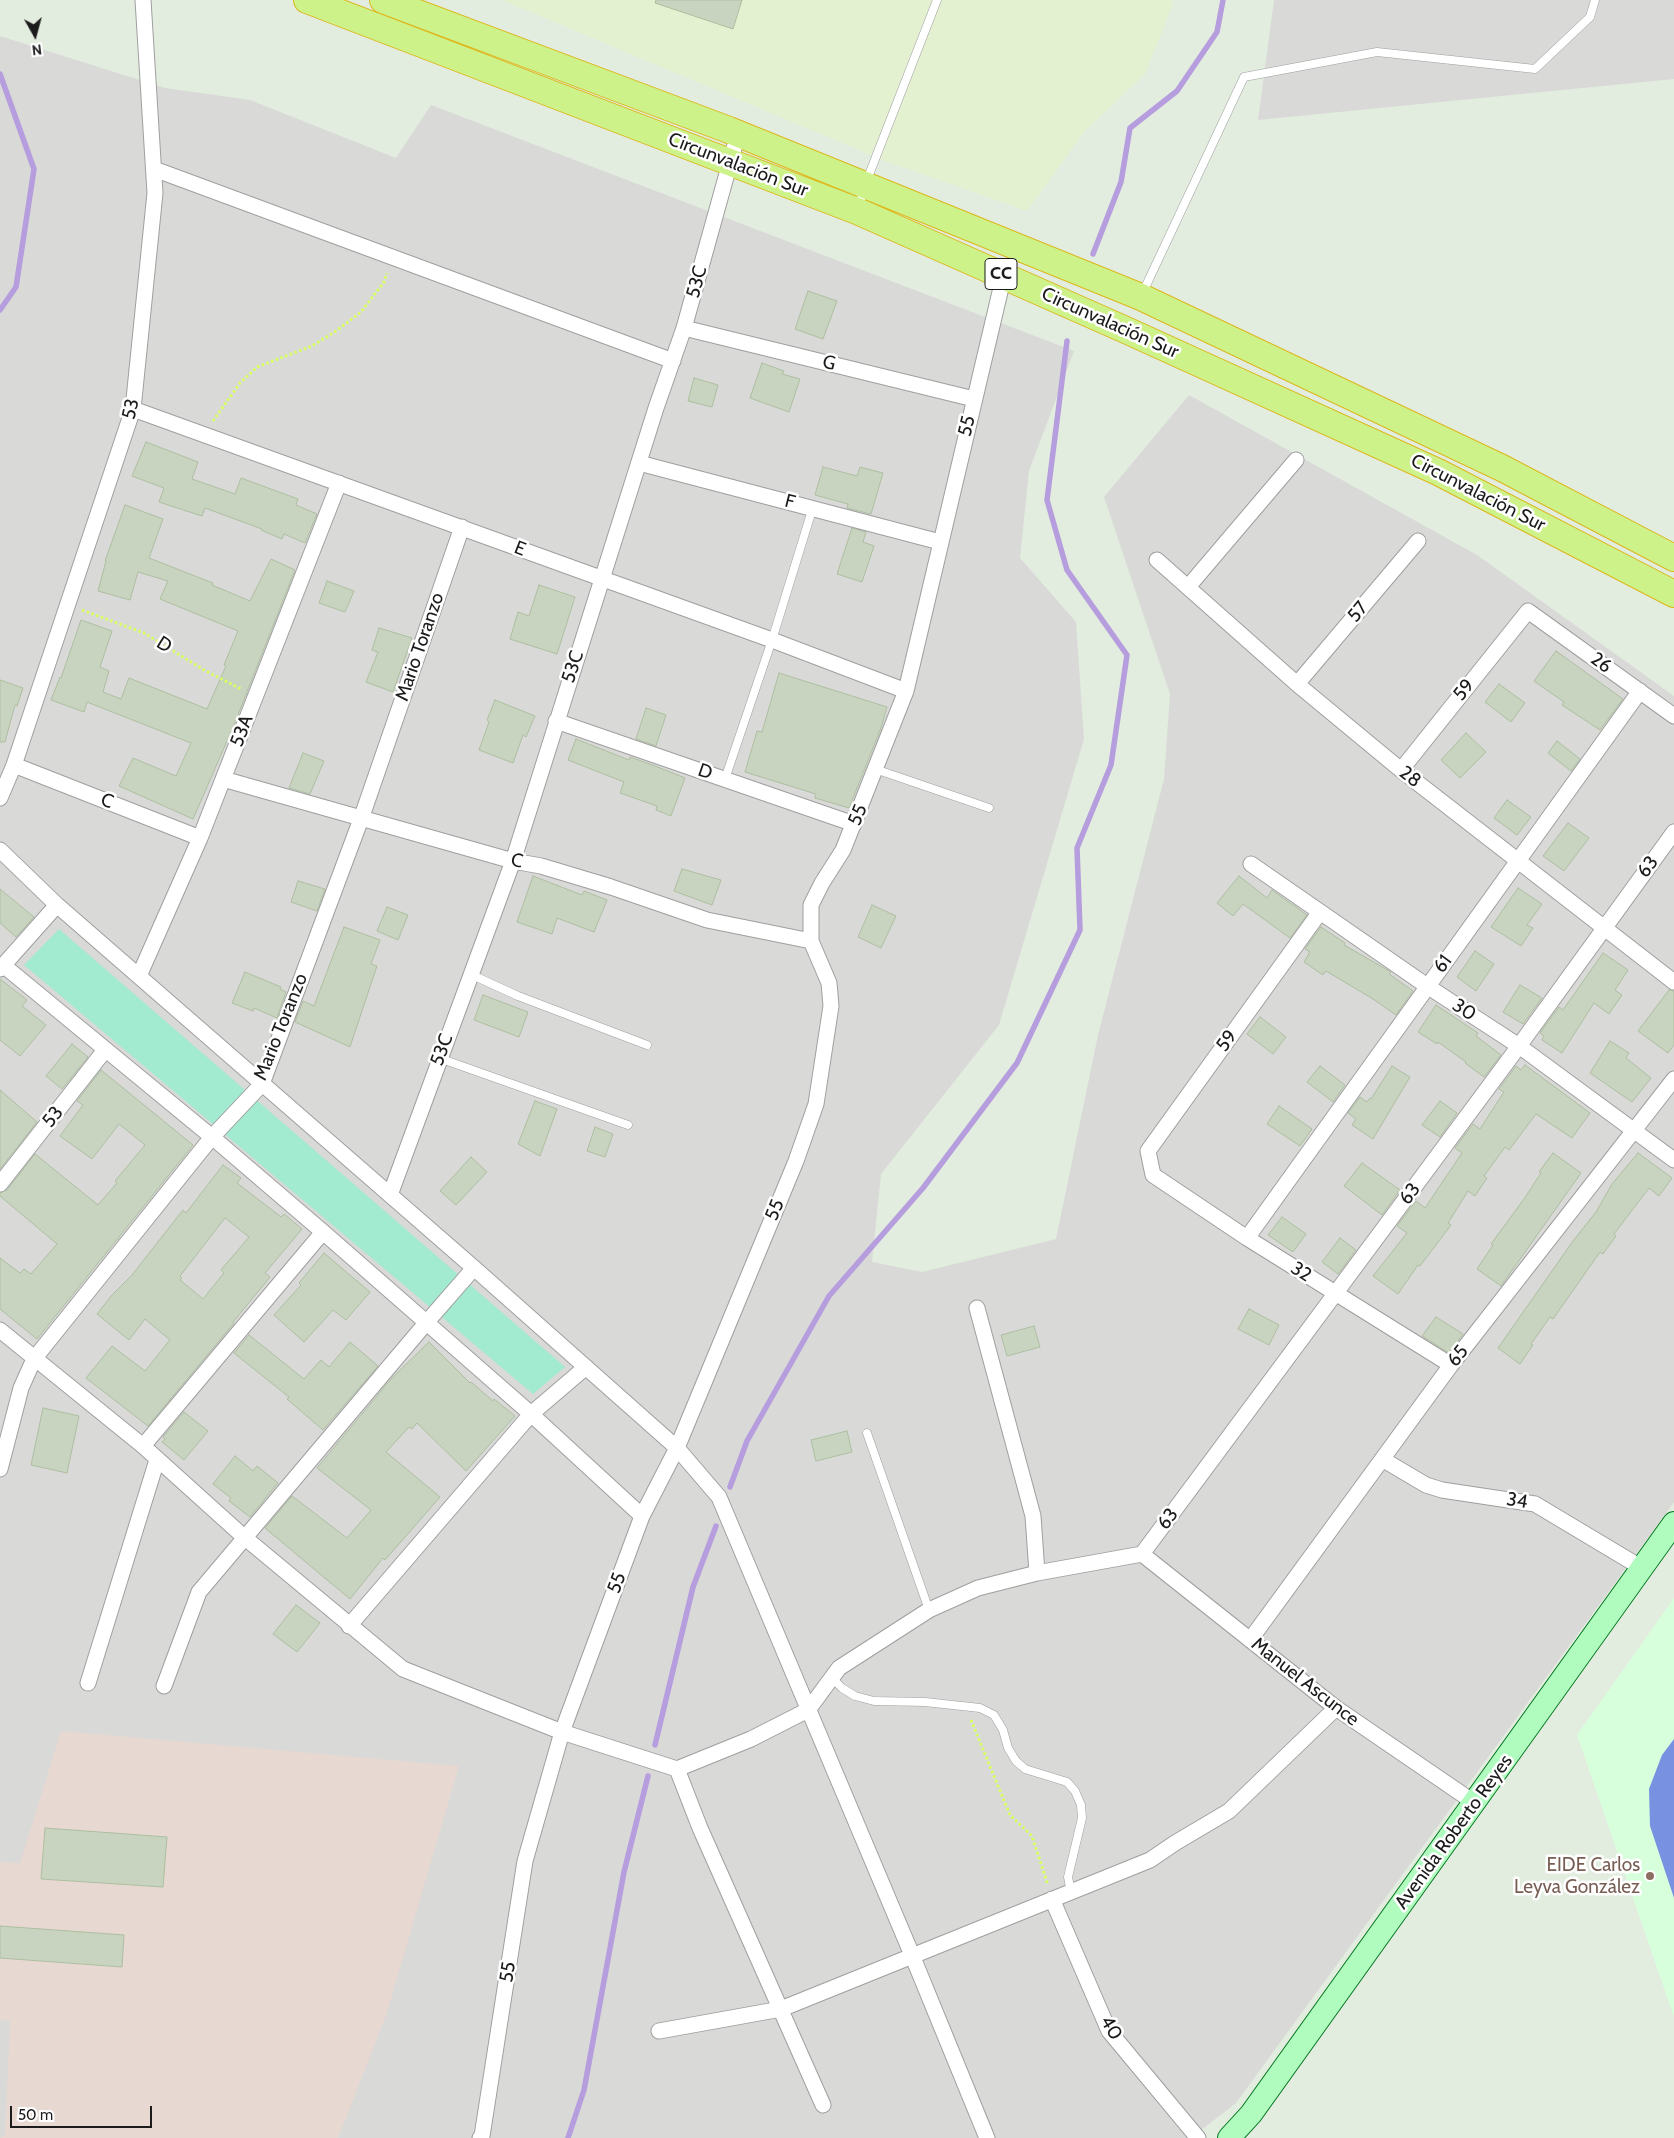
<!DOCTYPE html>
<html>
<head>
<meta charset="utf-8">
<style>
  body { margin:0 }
  #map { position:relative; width:1674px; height:2138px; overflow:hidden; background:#e2eddf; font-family:Cabin,sans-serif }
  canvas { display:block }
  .north { position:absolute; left:10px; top:10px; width:50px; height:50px; -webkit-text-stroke:4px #fff; paint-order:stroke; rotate:173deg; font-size:14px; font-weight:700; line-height:20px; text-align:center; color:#1b1b1b }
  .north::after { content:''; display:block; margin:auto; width:18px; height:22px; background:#1b1b1b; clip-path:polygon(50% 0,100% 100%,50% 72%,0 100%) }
  .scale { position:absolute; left:10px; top:2106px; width:142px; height:22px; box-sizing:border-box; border:2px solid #1b1b1b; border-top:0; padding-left:6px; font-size:15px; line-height:18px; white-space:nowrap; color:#1b1b1b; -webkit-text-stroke:4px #fff; paint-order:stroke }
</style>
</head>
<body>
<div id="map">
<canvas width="1674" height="2138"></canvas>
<div class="north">N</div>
<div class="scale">50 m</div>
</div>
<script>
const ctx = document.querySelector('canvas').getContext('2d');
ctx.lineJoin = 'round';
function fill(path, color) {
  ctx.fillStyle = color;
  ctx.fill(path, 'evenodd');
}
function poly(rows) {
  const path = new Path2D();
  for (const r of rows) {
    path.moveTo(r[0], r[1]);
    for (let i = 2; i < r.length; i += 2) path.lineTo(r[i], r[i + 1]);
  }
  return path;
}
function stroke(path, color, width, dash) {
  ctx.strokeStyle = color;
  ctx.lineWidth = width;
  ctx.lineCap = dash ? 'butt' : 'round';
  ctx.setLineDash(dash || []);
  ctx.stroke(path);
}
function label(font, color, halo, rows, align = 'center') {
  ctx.font = font + ' Cabin,sans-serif';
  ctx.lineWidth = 5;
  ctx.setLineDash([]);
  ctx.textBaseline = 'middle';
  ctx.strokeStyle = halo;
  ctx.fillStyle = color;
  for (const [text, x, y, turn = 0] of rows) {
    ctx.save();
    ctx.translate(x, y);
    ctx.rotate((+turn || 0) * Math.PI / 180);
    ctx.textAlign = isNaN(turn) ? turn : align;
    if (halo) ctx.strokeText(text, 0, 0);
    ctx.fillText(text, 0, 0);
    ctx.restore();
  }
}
fill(poly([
  [1274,0,1674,0,1674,79,1258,120],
  [0,36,165,88,250,100,396,158,431,105,1074,351,1029,471,1020,558,1076,622,1084,739,999,1025,881,1174,872,1262,922,1272,1056,1239,1098,1035,1164,779,1170,694,1104,497,1189,395,1477,555,1674,696,1674,1502,1236,2103,1191,2138,0,2138]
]), '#d9d9d8');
fill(poly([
  [61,1731,459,1766,386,2016,338,2138,0,2138,5,2136,10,2021,0,2020,0,1862,20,1863]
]), '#e7d8d1');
fill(poly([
  [1674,1598,1674,2017,1577,1735]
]), '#d7ffdc');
fill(poly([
  [502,0,1171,0,1173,4,1145,74,1085,131,1027,211,885,161]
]), '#e4f1d1');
fill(poly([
  [59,929,565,1367,533,1394,24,965]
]), '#a2ebd1');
fill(poly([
  [1674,1739,1674,1898,1650,1826,1649,1789,1662,1755]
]), '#7892e1');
stroke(poly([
  [0,74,34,169,16,287,0,310],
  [1093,254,1121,182,1130,128,1177,91,1217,32,1223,0],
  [730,1487,747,1441,829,1296,923,1188,1017,1063,1080,930,1077,848,1111,765,1127,655,1067,570,1047,500,1067,341],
  [655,1745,693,1587,716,1526],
  [568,2138,584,2090,624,1872,648,1776]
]), '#b59dde', 5.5);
const building = poly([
  [656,0,742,0,733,29,655,3,656,0],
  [808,291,837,301,823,339,795,329,808,291],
  [762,363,784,371,782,374,800,379,789,412,750,398,762,363],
  [694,378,718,385,712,407,688,401,694,378],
  [146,442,198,462,192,479,235,494,241,478,298,499,296,505,317,514,305,543,284,534,282,539,261,530,262,529,205,508,202,516,159,502,164,488,132,476,146,442],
  [823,467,857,476,860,467,883,473,871,514,847,508,848,504,815,495,823,467],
  [125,505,163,519,149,558,213,583,212,585,250,601,271,559,295,570,234,725,193,819,119,786,133,758,176,776,191,743,87,702,84,712,51,700,60,677,61,678,81,620,112,631,100,667,109,671,103,692,121,699,129,678,207,709,226,666,224,665,238,631,160,599,168,581,138,572,130,600,98,591,106,561,105,561,125,505],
  [852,528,866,532,863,542,874,546,862,582,837,574,852,528],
  [327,581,354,591,345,612,319,603,327,581],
  [539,585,575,597,557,654,510,639,518,612,529,616,539,585],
  [379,628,412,638,393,692,366,682,378,652,372,650,379,628],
  [1556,651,1623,699,1600,730,1562,705,1564,702,1534,681,1556,651],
  [779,673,887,707,881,728,849,808,815,798,816,794,745,772,757,731,762,732,779,673],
  [0,680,23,688,17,706,15,705,5,742,0,742,0,680],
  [1499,684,1525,703,1511,722,1485,702,1499,684],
  [495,700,535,716,526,737,523,735,513,763,479,750,489,722,487,720,495,700],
  [646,708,666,715,656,746,636,739,646,708],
  [1466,733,1486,752,1460,778,1441,760,1466,733],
  [576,739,629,760,630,757,650,764,685,778,671,816,656,810,657,806,620,793,624,782,568,760,576,739],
  [1557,741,1580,759,1571,771,1548,753,1557,741],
  [303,753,324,761,310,794,289,788,303,753],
  [1507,800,1531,817,1517,835,1494,818,1507,800],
  [1568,823,1589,838,1564,871,1543,856,1568,823],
  [682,869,721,880,712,905,674,891,682,869],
  [533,876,582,895,584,891,607,900,594,932,557,918,552,934,517,922,533,876],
  [1239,876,1267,898,1272,890,1307,915,1290,938,1243,904,1233,916,1217,903,1239,876],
  [298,881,325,889,317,911,291,902,298,881],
  [1518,888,1542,904,1527,925,1533,928,1521,946,1491,927,1518,888],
  [0,889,34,917,16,937,0,923,0,889],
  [872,905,896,916,881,948,858,937,872,905],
  [387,907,408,915,398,940,377,931,387,907],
  [344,927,380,940,371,964,377,966,350,1047,295,1022,303,1001,314,1006,344,927],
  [1321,927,1345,943,1344,945,1391,972,1389,974,1413,991,1396,1015,1373,999,1326,971,1323,975,1304,962,1310,952,1305,949,1321,927],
  [1475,951,1494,964,1476,991,1457,977,1475,951],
  [1603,953,1628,970,1615,990,1622,995,1609,1014,1594,1003,1562,1053,1542,1040,1544,1036,1540,1033,1559,1007,1563,1010,1603,953],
  [245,972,281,987,280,989,286,992,277,1018,254,1008,253,1011,232,1003,245,972],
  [0,979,27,1000,22,1006,46,1025,20,1056,0,1040,0,979],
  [1520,985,1542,998,1523,1024,1503,1012,1520,985],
  [1669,990,1674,991,1674,1045,1668,1053,1638,1031,1669,990],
  [483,995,528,1012,519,1037,474,1020,483,995],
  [1436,1005,1478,1033,1476,1036,1501,1055,1484,1077,1465,1063,1466,1062,1438,1042,1437,1044,1418,1032,1436,1005],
  [1260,1017,1286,1037,1273,1054,1247,1034,1260,1017],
  [1610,1041,1629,1053,1626,1058,1651,1078,1632,1102,1590,1073,1610,1041],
  [72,1044,88,1057,62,1089,46,1076,72,1044],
  [1525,1065,1590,1113,1572,1138,1536,1114,1509,1150,1505,1147,1484,1176,1487,1178,1475,1196,1468,1191,1448,1223,1451,1225,1420,1266,1418,1265,1398,1294,1373,1276,1407,1233,1397,1226,1416,1201,1425,1208,1462,1153,1455,1148,1473,1124,1480,1129,1504,1092,1499,1089,1516,1066,1521,1070,1525,1065],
  [1320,1066,1345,1085,1333,1102,1307,1082,1320,1066],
  [1392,1066,1410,1077,1373,1139,1352,1125,1356,1119,1348,1113,1360,1097,1367,1102,1370,1098,1371,1099,1392,1066],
  [101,1070,193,1145,37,1339,0,1309,0,1258,20,1273,24,1269,31,1274,57,1244,0,1196,0,1193,7,1190,35,1154,98,1205,117,1183,115,1181,145,1145,119,1124,92,1159,60,1136,83,1105,77,1101,101,1070],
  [0,1090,37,1122,0,1169,0,1090],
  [535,1101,557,1109,540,1156,518,1144,535,1101],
  [1440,1101,1457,1113,1440,1137,1422,1125,1440,1101],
  [1279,1106,1312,1129,1300,1146,1267,1124,1279,1106],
  [595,1127,613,1134,605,1157,587,1151,595,1127],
  [1553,1153,1581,1173,1501,1286,1477,1269,1493,1245,1491,1244,1524,1199,1541,1173,1539,1172,1553,1153],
  [1638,1153,1672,1178,1659,1196,1649,1188,1614,1234,1616,1236,1603,1254,1600,1252,1553,1319,1550,1317,1531,1344,1533,1345,1520,1364,1498,1348,1573,1241,1596,1212,1612,1184,1638,1153],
  [471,1157,487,1172,456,1205,440,1191,471,1157],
  [1362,1163,1400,1190,1382,1215,1344,1186,1362,1163],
  [223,1165,241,1178,237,1183,281,1217,284,1214,302,1229,265,1273,270,1277,233,1322,234,1323,148,1426,86,1378,112,1346,145,1371,170,1340,145,1319,129,1340,97,1314,112,1295,132,1275,183,1210,186,1213,223,1165],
  [225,1218,249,1237,221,1270,224,1273,203,1299,180,1280,182,1278,180,1276,225,1218],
  [1282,1217,1306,1234,1293,1252,1268,1235,1282,1217],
  [1340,1238,1356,1250,1338,1274,1322,1262,1340,1238],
  [324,1253,370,1292,346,1320,333,1310,304,1342,274,1315,301,1285,299,1283,324,1253],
  [1249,1309,1279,1325,1269,1345,1238,1329,1249,1309],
  [1436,1317,1463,1334,1449,1353,1422,1336,1436,1317],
  [1034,1326,1040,1347,1007,1356,1001,1335,1034,1326],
  [249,1335,304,1379,321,1360,329,1367,350,1342,378,1366,323,1430,287,1399,289,1397,234,1353,249,1335],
  [429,1342,470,1383,471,1382,493,1401,494,1399,515,1416,466,1471,417,1423,412,1429,409,1427,386,1452,440,1497,385,1560,383,1558,350,1599,265,1528,292,1496,347,1538,371,1510,317,1468,392,1378,429,1342],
  [43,1408,79,1416,67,1473,31,1465,43,1408],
  [184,1412,208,1431,184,1460,162,1442,165,1439,163,1437,184,1412],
  [847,1431,852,1452,816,1461,811,1440,847,1431],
  [235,1456,253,1471,257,1466,278,1483,250,1517,229,1501,231,1498,213,1484,235,1456],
  [296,1605,320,1623,297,1652,273,1634,296,1605],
  [45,1828,167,1837,163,1887,41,1879,45,1828],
  [0,1926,124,1935,122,1967,0,1958,0,1926]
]);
fill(building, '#c8d4c0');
stroke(building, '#aebfa1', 1);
const service = poly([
  [858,209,865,185,937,0],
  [1143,292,1244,77,1377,52,1535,69,1590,17,1595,0],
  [875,769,989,808],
  [725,779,772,640,813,507],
  [470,974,518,996,647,1045],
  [439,1058,628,1125],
  [867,1433,929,1610],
  [831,1677,842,1688,855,1696,874,1701,925,1702,980,1708,994,1715,1003,1730,1008,1748,1016,1761,1025,1769,1067,1782,1075,1791,1081,1805,1082,1818,1068,1877,1071,1892]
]);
const minor = poly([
  [154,169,673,361],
  [684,328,974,399],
  [133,409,772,640,906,691],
  [639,463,940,542],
  [1157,560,1297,684,1401,770,1674,982],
  [1188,587,1296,460],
  [1297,684,1418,541],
  [556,721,854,824],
  [14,765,200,838],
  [1401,770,1528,611,1674,716],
  [223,779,513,861,541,866,611,887,707,920,811,941],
  [0,798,14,765,133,409,155,193,143,0],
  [0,850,57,905,474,1268,677,1448,719,1497,912,1955,987,2138],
  [1251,864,1427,986,1519,1046,1674,1160],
  [1320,912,1148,1151,1153,1175,1247,1238,1451,1365],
  [3,965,212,1137,323,1232,531,1414,642,1516],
  [0,969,57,905],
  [139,976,200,838,339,483],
  [0,1184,105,1050],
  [390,1195,513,861,656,408,684,328,738,134],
  [1247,1238,1640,691],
  [977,1308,1033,1516,1037,1573],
  [0,1330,143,1446,244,1537,403,1669,562,1732,677,1769,751,1739,808,1710,839,1668,929,1610,978,1588,1037,1573,1142,1554],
  [143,1446,323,1232],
  [1382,1459,1426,1485,1442,1490,1535,1504,1642,1568],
  [0,1469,21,1388,34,1359,212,1137,262,1084,361,819,462,527],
  [1142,1554,1519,1046,1674,832],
  [1142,1554,1336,1708,1475,1803],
  [349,1626,531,1414,586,1367],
  [1250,1640,1451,1365,1674,1079],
  [88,1683,157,1460],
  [164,1686,199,1592,426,1323,474,1268],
  [677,1769,700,1828,823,2105],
  [1052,1899,1109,2031,1198,2138],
  [659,2031,781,2009,1150,1860,1175,1843,1229,1811,1336,1708],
  [480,2138,482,2136,525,1861,562,1732,642,1516,677,1448,796,1161,816,1104,831,1006,829,983,811,941,811,905,822,883,843,850,906,691,1004,275]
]);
const secondary = poly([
  [1229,2138,1251,2114,1674,1523]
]);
const trunk = poly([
  [307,0,857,211,1128,331,1438,472,1674,594],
  [383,0,729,130,1141,297,1502,468,1674,558]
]);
stroke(service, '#9f9f9f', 9);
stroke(minor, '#9f9f9f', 17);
stroke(secondary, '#00741d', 24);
stroke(trunk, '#ddb61b', 28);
stroke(poly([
  [213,421,240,383,257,367,312,346,336,331,361,312,384,282,387,273],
  [82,610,144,633,204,670,241,689],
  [971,1720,1010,1815,1032,1836,1048,1885]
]), '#d8ff5f', 3, [2.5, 2.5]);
stroke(service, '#fff', 8);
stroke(minor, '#fff', 15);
stroke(secondary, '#affcbe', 22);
stroke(trunk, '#cef28a', 26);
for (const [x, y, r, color] of [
  [1650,1876,5,"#8d6e63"]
]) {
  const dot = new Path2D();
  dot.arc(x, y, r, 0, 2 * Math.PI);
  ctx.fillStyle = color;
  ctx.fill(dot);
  stroke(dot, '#fff', 2);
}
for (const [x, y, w] of [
  [1001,274,32]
]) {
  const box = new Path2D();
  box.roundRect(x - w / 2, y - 15.5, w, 31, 4);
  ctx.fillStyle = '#fff';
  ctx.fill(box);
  stroke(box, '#1b1b1b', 1);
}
label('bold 18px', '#1b1b1b', null, [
  ["CC",1001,274]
]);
label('19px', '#1b1b1b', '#fff', [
  ["Circunvalación Sur",738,165,21],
  ["53C",697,282,-75],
  ["Circunvalación Sur",1110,323,24],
  ["G",829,363,14],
  ["53",131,409,-78],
  ["55",967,426,-77],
  ["Circunvalación Sur",1478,493,27],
  ["F",790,502,14],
  ["E",520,549,21],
  ["57",1358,612,-50],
  ["D",164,645,32],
  ["Mario Toranzo",420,647,-71],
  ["26",1601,663,36],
  ["53C",573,667,-72],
  ["59",1464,690,-51],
  ["53A",242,731,-69],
  ["D",705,772,19],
  ["28",1410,777,38],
  ["C",107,801,21],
  ["55",858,815,-68],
  ["C",517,861,12],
  ["63",1648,867,-54],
  ["61",1443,964,-54],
  ["30",1464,1010,33],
  ["Mario Toranzo",281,1027,-68],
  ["59",1227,1041,-54],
  ["53C",442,1050,-70],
  ["53",53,1117,-52],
  ["63",1410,1194,-54],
  ["55",775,1210,-68],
  ["32",1301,1272,33],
  ["65",1458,1356,-52],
  ["34",1517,1501,9],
  ["63",1168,1519,-53],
  ["55",617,1583,-70],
  ["Manuel Ascunce",1305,1682,38],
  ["Avenida Roberto Reyes",1454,1832,-54],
  ["55",508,1972,-81],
  ["40",1111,2028,59]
]);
label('19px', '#785e54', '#fff', [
  ["EIDE Carlos",1640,1865],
  ["Leyva González",1640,1887]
], 'right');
</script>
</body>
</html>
